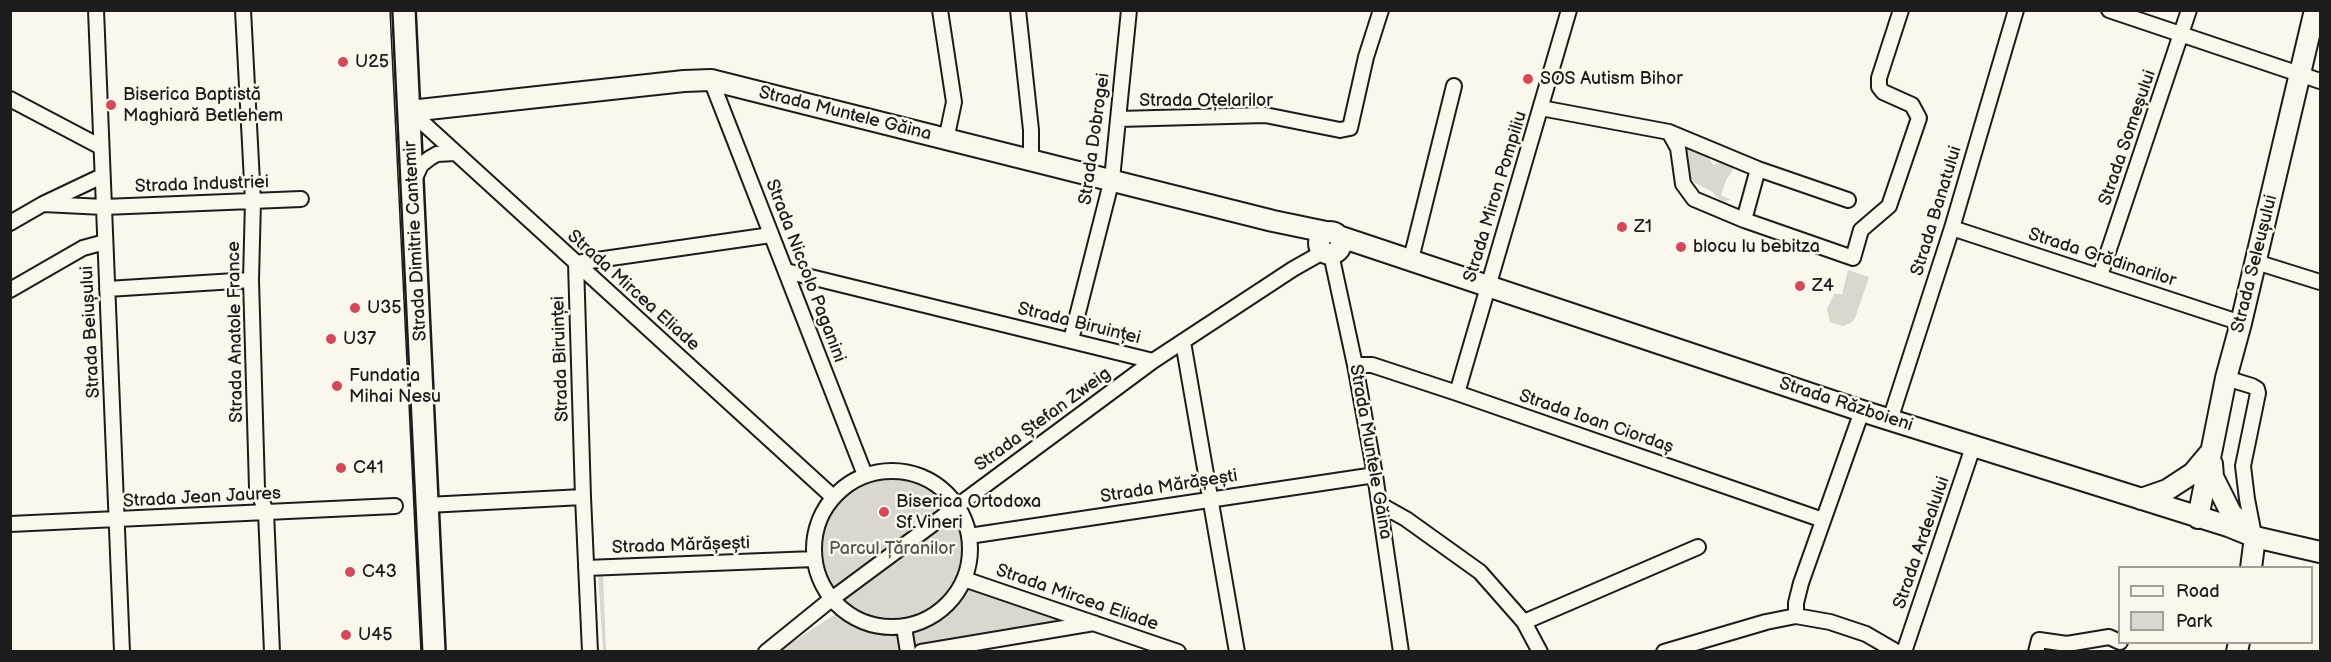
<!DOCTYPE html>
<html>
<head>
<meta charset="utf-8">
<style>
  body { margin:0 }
  #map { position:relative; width:2331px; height:662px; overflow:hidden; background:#fbf7ec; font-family:"Balsamiq Sans",sans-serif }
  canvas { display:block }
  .frame { position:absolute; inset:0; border:12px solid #1c1c1c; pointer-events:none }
  .legend { position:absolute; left:2118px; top:566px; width:195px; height:78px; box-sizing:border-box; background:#fbf7ec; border:2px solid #a29f99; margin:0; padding:8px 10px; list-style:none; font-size:18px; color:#1c1c1c }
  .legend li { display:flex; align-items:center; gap:12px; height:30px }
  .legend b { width:30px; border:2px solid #a29f99 }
</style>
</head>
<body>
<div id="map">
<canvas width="2331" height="662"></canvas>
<div class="frame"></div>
<ul class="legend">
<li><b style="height:8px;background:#fbf7ec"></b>Road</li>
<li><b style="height:16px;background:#dad7ce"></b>Park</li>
</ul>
</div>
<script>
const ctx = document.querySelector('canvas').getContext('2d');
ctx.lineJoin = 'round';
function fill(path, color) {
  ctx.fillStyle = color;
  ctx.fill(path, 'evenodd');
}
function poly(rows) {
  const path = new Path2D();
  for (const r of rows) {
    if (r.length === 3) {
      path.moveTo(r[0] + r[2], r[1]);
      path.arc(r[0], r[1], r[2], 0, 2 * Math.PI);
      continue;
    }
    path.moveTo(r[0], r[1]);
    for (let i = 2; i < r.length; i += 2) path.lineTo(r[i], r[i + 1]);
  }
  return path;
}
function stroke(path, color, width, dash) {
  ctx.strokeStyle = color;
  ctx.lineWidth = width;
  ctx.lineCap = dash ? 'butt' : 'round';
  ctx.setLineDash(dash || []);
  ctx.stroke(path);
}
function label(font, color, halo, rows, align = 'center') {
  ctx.font = font + ' "Balsamiq Sans",sans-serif';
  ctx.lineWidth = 5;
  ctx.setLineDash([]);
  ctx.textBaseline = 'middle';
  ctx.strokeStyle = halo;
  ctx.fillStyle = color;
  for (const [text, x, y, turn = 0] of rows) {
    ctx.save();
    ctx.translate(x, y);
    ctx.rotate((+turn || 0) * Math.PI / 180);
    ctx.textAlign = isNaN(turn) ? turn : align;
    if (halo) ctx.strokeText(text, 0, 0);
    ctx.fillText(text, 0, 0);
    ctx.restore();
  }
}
fill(poly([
  [1682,144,1702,150,1714,165,1722,160,1731,162,1733,170,1726,180,1721,195,1731,200,1722,201,1711,191,1689,180,1686,152],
  [1848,270,1869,277,1855,318,1851,323,1843,326,1830,322,1827,309,1834,294,1842,294],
  [894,471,916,475,935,484,957,506,965,520,969,536,970,558,965,579,1096,622,921,651,777,652,842,610,824,589,814,559,813,543,816,526,823,511,833,497,848,484,865,475],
  [598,572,603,573,606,651,603,651]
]), '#dad7ce');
const street = poly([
  [96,10,122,652],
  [243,10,253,201,251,280,257,488,266,512,272,652],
  [940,10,954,102,946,140],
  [1018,10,1031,130,1031,160],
  [2109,10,2320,81],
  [711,80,865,475],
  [10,99,101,147],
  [1541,108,1669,132,1758,169,1848,200],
  [410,111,833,497],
  [1119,119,1265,115,1340,130,1350,128,1366,57,1381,10],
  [1669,132,1678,148,1683,184,1694,199,1744,220,1853,258,1861,230,1889,206,1919,118,1912,105,1883,92,1879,87,1879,78,1901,10],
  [414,180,421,165,430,158,437,154,455,153],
  [43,204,104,207,301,199],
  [1744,220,1758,169],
  [10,223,43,204,102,176],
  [1952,228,2241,323],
  [1331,254,1355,365,1375,475,1401,652],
  [1411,259,1454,86],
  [2256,262,2320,282],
  [786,271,1153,361],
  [2100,276,2189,10],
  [107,289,251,280],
  [10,290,83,248,105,242],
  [1071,340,1112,179,1129,10],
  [1183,342,1237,652],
  [1355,365,1372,365,1457,393,1823,520],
  [2226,378,2252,386,2257,389,2258,393,2243,466,2247,499,2254,535],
  [1457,393,1569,10],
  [1890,420,1952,228,2016,10],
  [892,549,78],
  [427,505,583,497],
  [1381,505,1406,519,1480,572,1524,622,1540,652],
  [10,524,395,506],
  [969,536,1375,475],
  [586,568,814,559],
  [964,579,1178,652],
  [1796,616,1796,603,1801,583,1862,411],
  [1524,622,1698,547],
  [904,627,908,652],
  [590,652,583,497,576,263,771,235],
  [766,652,829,601,1153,361,1293,269,1323,252],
  [921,652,1094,623],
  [1664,652,1766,622,1796,616,1830,622,1866,634,1897,652],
  [1904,652,1973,447],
  [2036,652,2039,640,2067,644,2109,637,2120,642]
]);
const secondary = poly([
  [410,111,684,81,711,80,1273,221,1326,232],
  [1330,243,11],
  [1338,236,1862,411,2228,526,2255,537,2320,552],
  [2212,464,2213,477,2231,513,2249,531],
  [2141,499,2167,490,2193,473,2209,454],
  [2198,518,2226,378,2241,323,2315,10],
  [2251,568,2255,537],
  [2237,652,2239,642]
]);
const primary = poly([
  [404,10,434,652]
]);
stroke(street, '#1c1c1c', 18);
stroke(secondary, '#1c1c1c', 24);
stroke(primary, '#1c1c1c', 26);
stroke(street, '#fbf7ec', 14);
stroke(secondary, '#fbf7ec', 20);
stroke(primary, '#fbf7ec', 21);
stroke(poly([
  [390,10,421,652]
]), '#1c1c1c', 1.5);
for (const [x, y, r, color] of [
  [343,62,6,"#d1495b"],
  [1528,79,6,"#d1495b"],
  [111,105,6,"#d1495b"],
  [1622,227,6,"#d1495b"],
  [1681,247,6,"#d1495b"],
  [1800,286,6,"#d1495b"],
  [355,308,6,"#d1495b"],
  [331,339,6,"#d1495b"],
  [337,386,6,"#d1495b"],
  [341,468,6,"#d1495b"],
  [884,512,6,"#d1495b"],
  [350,572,6,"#d1495b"],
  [346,635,6,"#d1495b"]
]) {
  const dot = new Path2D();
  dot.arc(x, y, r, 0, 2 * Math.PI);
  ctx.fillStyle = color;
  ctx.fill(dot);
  stroke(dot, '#fbf7ec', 2);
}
label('18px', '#1c1c1c', '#fbf7ec', [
  ["U25",355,62],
  ["SOS Autism Bihor",1540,79],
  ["Biserica Baptistă",123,95],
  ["Maghiară Betlehem",123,116],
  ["Z1",1634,227],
  ["blocu lu bebitza",1693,247],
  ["Z4",1812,286],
  ["U35",367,308],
  ["U37",343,339],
  ["Fundatia",349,376],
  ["Mihai Nesu",349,397],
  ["C41",353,468],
  ["Biserica Ortodoxa",896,502],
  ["Sf.Vineri",896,523],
  ["C43",362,572],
  ["U45",358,635]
], 'left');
label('18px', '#1c1c1c', '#fbf7ec', [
  ["Strada Oțelarilor",1206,101],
  ["Strada Muntele Găina",845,114,14],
  ["Strada Someșului",2128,138,-71],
  ["Strada Dobrogei",1095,139,-82],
  ["Strada Industriei",202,185,-2],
  ["Strada Miron Pompiliu",1496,197,-73],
  ["Strada Banatului",1937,211,-73],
  ["Strada Dimitrie Cantemir",416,241,-93],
  ["Strada Grădinarilor",2102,258,18],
  ["Strada Seleușului",2255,264,-76],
  ["Strada Niccolo Paganini",805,271,69],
  ["Strada Mircea Eliade",633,291,42],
  ["Strada Biruinței",1079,324,14],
  ["Strada Beiușului",91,332,-93],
  ["Strada Anatole France",236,332,-91],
  ["Strada Biruinței",561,359,-92],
  ["Strada Războieni",1846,405,18],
  ["Strada Ștefan Zweig",1043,420,-36],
  ["Strada Ioan Ciordaș",1596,422,19],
  ["Strada Muntele Găina",1370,452,80],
  ["Strada Mărășești",1169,487,-9],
  ["Strada Jean Jaures",202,498,-3],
  ["Strada Ardealului",1922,543,-71],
  ["Strada Mărășești",681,546,-2],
  ["Strada Mircea Eliade",1077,598,19]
]);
label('18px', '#555451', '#fbf7ec', [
  ["Parcul Țăranilor",892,549]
]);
</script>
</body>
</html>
